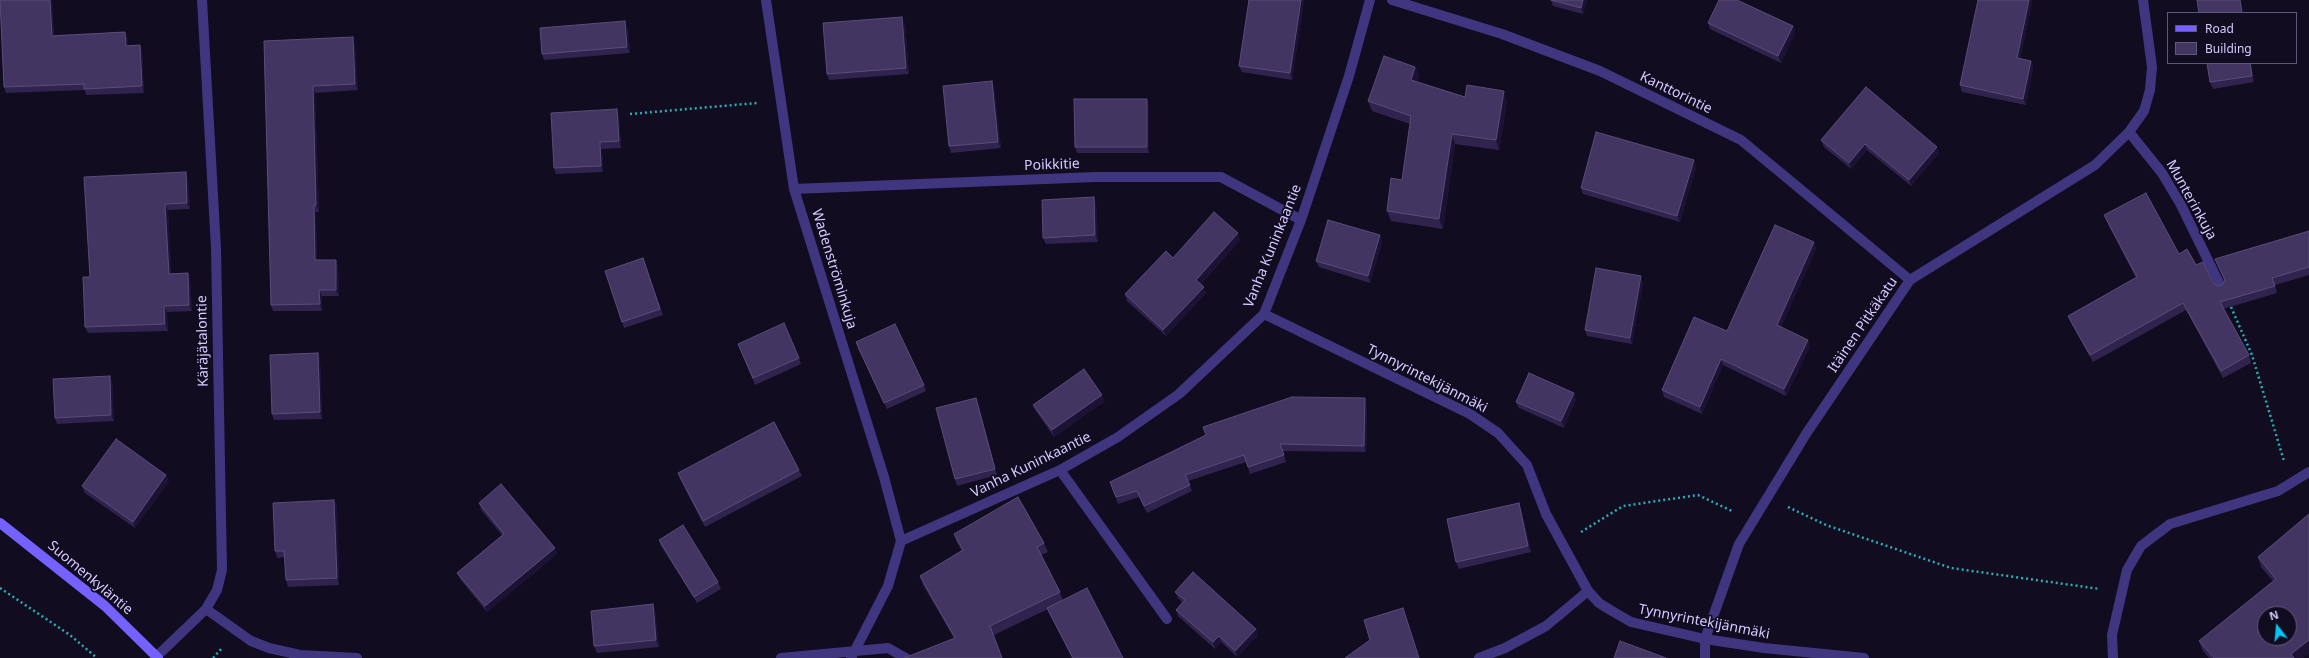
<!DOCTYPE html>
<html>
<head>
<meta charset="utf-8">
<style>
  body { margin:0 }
  #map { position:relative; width:2309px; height:658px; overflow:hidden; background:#110c20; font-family:"Noto Sans",sans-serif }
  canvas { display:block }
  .legend { position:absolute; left:2167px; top:12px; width:130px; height:52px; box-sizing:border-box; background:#110c20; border:1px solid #605879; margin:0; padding:5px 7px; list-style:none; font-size:12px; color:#d6caff }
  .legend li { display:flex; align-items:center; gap:8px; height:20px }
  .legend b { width:20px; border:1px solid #605879 }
  .north { position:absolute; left:2257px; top:606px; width:40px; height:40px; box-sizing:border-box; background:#110c20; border:1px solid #605879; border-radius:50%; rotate:344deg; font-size:11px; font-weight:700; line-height:16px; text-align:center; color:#d6caff }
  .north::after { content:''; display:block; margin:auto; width:14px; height:18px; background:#00c5f5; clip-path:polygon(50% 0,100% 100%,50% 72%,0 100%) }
</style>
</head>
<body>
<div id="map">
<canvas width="2309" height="658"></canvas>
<ul class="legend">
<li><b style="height:5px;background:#7561ff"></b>Road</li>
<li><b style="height:11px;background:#423561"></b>Building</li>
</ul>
<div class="north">N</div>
</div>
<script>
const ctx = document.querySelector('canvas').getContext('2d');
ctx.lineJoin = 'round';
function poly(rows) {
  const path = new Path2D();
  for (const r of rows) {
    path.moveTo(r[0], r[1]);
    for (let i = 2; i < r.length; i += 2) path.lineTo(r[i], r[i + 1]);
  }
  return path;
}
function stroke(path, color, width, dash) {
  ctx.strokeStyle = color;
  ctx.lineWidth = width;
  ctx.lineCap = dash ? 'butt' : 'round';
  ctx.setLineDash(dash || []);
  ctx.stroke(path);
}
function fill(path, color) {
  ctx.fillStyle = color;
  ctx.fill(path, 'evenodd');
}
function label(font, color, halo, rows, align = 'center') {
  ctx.font = font + ' "Noto Sans",sans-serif';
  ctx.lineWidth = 3.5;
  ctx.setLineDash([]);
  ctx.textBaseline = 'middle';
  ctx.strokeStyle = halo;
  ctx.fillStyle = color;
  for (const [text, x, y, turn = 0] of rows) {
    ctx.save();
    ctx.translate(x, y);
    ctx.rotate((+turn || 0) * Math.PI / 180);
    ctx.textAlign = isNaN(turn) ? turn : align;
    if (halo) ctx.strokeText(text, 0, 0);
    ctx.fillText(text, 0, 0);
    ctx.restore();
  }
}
stroke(poly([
  [630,114,757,103],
  [2231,307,2252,355,2284,461],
  [1788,507,1826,525,1951,568,2100,589],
  [1581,532,1623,506,1698,495,1732,511],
  [0,588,70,635,97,658],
  [213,658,222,648]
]), '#2aaeb3', 2.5, [2, 3]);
stroke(poly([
  [766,0,794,189,884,477,901,541],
  [1392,0,1502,34,1600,71,1741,140,1910,280],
  [2129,132,2162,173,2181,205,2221,287],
  [794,189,1095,177,1221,177,1301,220],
  [1264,314,1470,414,1498,433,1527,465,1546,514,1588,591,1599,603,1612,611,1631,622,1705,639,1764,648,1864,658],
  [1060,470,1167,619],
  [206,609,251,641,269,648,300,655,357,658],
  [157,656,206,609,217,590,222,570,216,248,202,0],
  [781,658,888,648,906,658],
  [851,658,888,586,901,541,1060,470,1118,437,1179,394,1264,314,1301,220,1349,76,1370,0],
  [1479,658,1505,648,1546,626,1588,591],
  [1705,658,1705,639,1739,544,1806,434,1910,280,2095,165,2129,132,2144,111,2150,90,2152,67,2143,0],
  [2113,658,2112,635,2127,570,2141,546,2170,524,2278,491,2309,472]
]), '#403680', 10);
stroke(poly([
  [0,523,105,606,158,658]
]), '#7561ff', 10);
fill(poly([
  [0,0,52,0,54,35,125,32,128,39,128,45,140,45,142,51,144,93,86,95,85,90,6,93,4,87],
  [1249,0,1304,0,1292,80,1242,72,1239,66],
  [1551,0,1587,0,1583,14,1553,6],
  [1978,0,2031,0,2032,3,2020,59,2031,61,2033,68,2026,105,1962,92,1960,85],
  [1708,23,1793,26,1795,33,1781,63,1710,29],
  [905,24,909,74,829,80,827,74],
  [628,27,630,53,544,60,542,54],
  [264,41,355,44,358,90,315,93,319,212,316,212,317,260,338,267,339,296,322,296,322,311,273,311,271,305],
  [2251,63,2254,82,2213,89,2210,82],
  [1415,67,1419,76,1417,82,1465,97,1507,101,1499,150,1455,144,1443,229,1391,221,1387,211,1402,180,1410,124,1372,111,1368,101],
  [992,81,994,88,1001,148,951,153,949,146],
  [1866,87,1939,153,1911,186,1867,150,1851,169,1824,147,1821,140],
  [1149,106,1149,153,1077,153,1075,147],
  [619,116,621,148,602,149,603,172,556,174,554,168],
  [1696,167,1680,222,1583,194,1581,188],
  [186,172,188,178,190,209,168,210,171,273,190,279,192,311,167,312,168,331,88,333,85,327,90,277],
  [1094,197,1096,204,1098,242,1046,244,1043,238],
  [2104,215,2179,254,2196,265,2213,283,2218,286,2222,285,2224,280,2215,259,2309,231,2309,275,2275,285,2277,293,2223,309,2249,355,2251,363,2223,378,2186,310,2093,362,2071,323,2068,316,2136,278,2107,222],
  [1240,240,1201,284,1206,293,1166,336,1127,301,1125,294,1173,258],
  [1382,242,1370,283,1319,267,1316,261],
  [1814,242,1816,249,1781,327,1810,346,1786,396,1723,365,1702,414,1664,397,1662,390,1727,331],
  [643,258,663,315,624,328,605,271],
  [1643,283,1632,344,1587,336,1585,330],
  [856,342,924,385,926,391,887,409,858,349],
  [738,344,799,358,801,364,755,385],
  [318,353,320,360,322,419,274,420,272,414],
  [110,376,112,382,114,421,57,424,55,418],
  [1576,399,1564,428,1519,408,1516,402],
  [1105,401,1054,437,1036,411,1033,405],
  [978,404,997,475,957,486,955,479],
  [1367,405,1366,452,1283,451,1286,462,1250,474,1246,462,1188,481,1192,491,1147,513,1139,497,1118,504,1110,482],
  [799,470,802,476,705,527,680,479,678,473],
  [169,481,135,528,85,493,82,486],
  [334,500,337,506,339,585,288,587,286,580,285,557,277,558,275,551],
  [479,503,557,554,487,612,460,579,457,573,502,535,481,510],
  [1519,503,1521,509,1531,552,1459,569,1456,562],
  [2309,514,2309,653,2303,658,2209,658,2203,651,2199,641,2273,581,2261,567,2258,557],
  [954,534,1044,543,1048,552,1041,555,1060,592,1063,601,1123,658,1072,658,1050,615,1048,609,994,635,954,638,923,585,920,576,962,551,957,543],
  [659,540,718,582,721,589,697,603,661,546],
  [1175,592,1256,629,1258,635,1237,657,1221,642,1215,649,1178,616,1176,610,1182,602,1178,598],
  [653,604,655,611,659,647,597,653,594,646]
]), '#30244e');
fill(poly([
  [50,0,52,0,54,42,52,36],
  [1301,0,1304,0,1292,80,1290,73],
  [1583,0,1587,0,1583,14,1581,8],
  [2029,0,2031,0,2032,3,2019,65,2017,58],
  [2240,0,2241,0,2243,13,2242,13],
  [902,17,905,24,909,74,906,68],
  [625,21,628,27,630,53,627,47],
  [1793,26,1795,33,1781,63,1778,56],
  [125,32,128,39,128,52,126,46],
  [353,37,355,44,358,90,355,84],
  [140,45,142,51,144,93,142,86],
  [2031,61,2033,68,2026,105,2023,99],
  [2250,63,2251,63,2254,82,2252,76],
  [1415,67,1419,76,1414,90,1411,80],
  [992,81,994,88,1001,148,998,142],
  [313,86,315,93,319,212,316,205],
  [1504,91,1507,101,1499,150,1496,140],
  [1147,99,1149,106,1149,153,1147,147],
  [617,109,619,116,621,148,619,141],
  [1452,134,1455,144,1443,229,1439,219],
  [600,142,602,149,603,172,601,166],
  [1865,144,1867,150,1851,169,1849,163],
  [1937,147,1939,153,1911,186,1909,180],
  [1694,160,1696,167,1680,222,1677,216],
  [186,172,188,178,190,209,187,203],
  [1094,197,1096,204,1098,242,1095,235],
  [165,204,168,210,172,280,169,274],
  [314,205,316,212,317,267,315,260],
  [1238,233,1240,240,1199,286,1196,280],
  [1380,235,1382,242,1370,283,1368,276],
  [1814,242,1816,249,1779,332,1777,325],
  [336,260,338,267,339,296,336,290],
  [188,273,190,279,192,311,189,305],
  [1641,276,1643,283,1632,344,1630,338],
  [1204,287,1206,293,1166,336,1163,330],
  [319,290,322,296,322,311,320,304],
  [164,306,167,312,168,331,165,324],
  [1808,340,1810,346,1786,396,1784,389],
  [318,353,320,360,322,419,320,412],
  [1721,359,1723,365,1702,414,1700,407],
  [110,376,112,382,114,421,111,415],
  [1574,393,1576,399,1564,428,1561,421],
  [1102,395,1105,401,1054,437,1052,430],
  [976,398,978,404,997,475,995,469],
  [1365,398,1367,405,1366,452,1364,446],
  [166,475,169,481,135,528,133,522],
  [334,500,337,506,339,585,337,578],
  [1519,503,1521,509,1531,552,1528,546],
  [555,548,557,554,487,612,485,606],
  [653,604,655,611,659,647,656,640],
  [1256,629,1258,635,1237,657,1235,651],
  [1219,636,1221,642,1215,649,1213,642],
  [2309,640,2309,653,2303,658,2292,658,2291,654]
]), '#1c1334');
const building = poly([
  [0,0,50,0,52,36,125,32,126,46,140,45,142,86,84,89,84,84,4,87,0,0],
  [1249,0,1301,0,1290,73,1239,66,1249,0],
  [1551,0,1583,0,1581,8,1551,0],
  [1719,0,1737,0,1793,26,1778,56,1708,23,1719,0],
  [1978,0,2029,0,2017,58,2031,61,2023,99,1960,85,1978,0],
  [2197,0,2240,0,2242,13,2199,13,2197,0],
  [902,17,906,68,827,74,823,23,902,17],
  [625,21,627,47,542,54,540,28,625,21],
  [353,37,355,84,313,86,316,205,314,205,315,260,336,260,336,290,319,290,320,304,271,305,264,41,353,37],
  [1384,56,1415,67,1411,80,1465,97,1467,85,1504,91,1496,140,1452,134,1439,219,1387,211,1391,178,1402,180,1411,116,1368,101,1384,56],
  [2207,63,2250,63,2252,76,2210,82,2207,63],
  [992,81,998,142,949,146,943,86,992,81],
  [1866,87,1937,147,1909,180,1865,144,1849,163,1821,140,1866,87],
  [1074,99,1147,99,1147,147,1075,147,1074,99],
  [617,109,619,141,600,142,601,166,554,168,551,113,617,109],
  [1596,132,1694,160,1677,216,1581,188,1596,132],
  [186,172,187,203,165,204,169,274,188,273,189,305,164,306,165,324,85,327,83,277,90,277,84,177,186,172],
  [2146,193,2179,254,2187,249,2196,265,2203,262,2213,283,2218,286,2222,285,2225,280,2215,259,2309,231,2309,267,2272,278,2275,286,2220,302,2249,355,2221,371,2183,303,2090,355,2068,316,2137,277,2104,215,2146,193],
  [1094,197,1095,235,1043,238,1042,200,1094,197],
  [1214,212,1238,233,1196,280,1204,287,1163,330,1125,294,1166,251,1173,258,1214,212],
  [1328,220,1380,235,1368,276,1316,261,1328,220],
  [1775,225,1814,242,1777,325,1808,340,1784,389,1721,359,1700,407,1662,390,1694,317,1727,331,1775,225],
  [643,258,660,309,622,322,605,271,643,258],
  [1596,268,1641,276,1630,338,1585,330,1596,268],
  [784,323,799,358,753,378,738,344,784,323],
  [895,324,924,385,884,403,856,342,895,324],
  [318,353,320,412,272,414,270,355,318,353],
  [1084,369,1102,395,1052,430,1033,405,1084,369],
  [1529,373,1574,393,1561,421,1516,402,1529,373],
  [110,376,111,415,55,418,53,379,110,376],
  [1292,397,1365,398,1364,446,1280,444,1284,455,1248,467,1244,455,1185,475,1190,485,1144,506,1137,491,1116,497,1110,482,1206,435,1203,427,1292,397],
  [976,398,995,469,955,479,936,408,976,398],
  [774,422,799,470,703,521,678,473,774,422],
  [116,439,166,475,133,522,82,486,116,439],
  [501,484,555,548,485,606,457,573,504,534,479,503,501,484],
  [1018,497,1044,543,1037,547,1060,592,990,626,1002,658,904,658,955,638,920,576,963,550,954,534,1018,497],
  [334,500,337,578,286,580,284,551,275,551,273,503,334,500],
  [1519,503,1528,546,1456,562,1447,519,1519,503],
  [2309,514,2309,640,2291,654,2294,658,2214,658,2199,641,2276,579,2258,557,2309,514],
  [2265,614,2289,614,2289,638,2265,638,2265,614],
  [683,525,718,582,694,597,659,540,683,525],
  [1193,572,1256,629,1235,651,1219,636,1213,642,1176,610,1185,600,1175,592,1193,572],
  [1087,588,1123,658,1073,658,1047,608,1087,588],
  [653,604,656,640,594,646,591,611,653,604],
  [1403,608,1419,658,1345,658,1370,640,1364,620,1403,608],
  [1620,641,1666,658,1614,658,1620,641]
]);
fill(building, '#423561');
stroke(building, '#594d7a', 1);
label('14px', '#d6caff', '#110c20', [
  ["Kanttorintie",1676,93,26],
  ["Poikkitie",1052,165,-2],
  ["Munterinkuja",2191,200,61],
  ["Vanha Kuninkaantie",1273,246,-68],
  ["Wadenströminkuja",834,269,73],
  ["Itäinen Pitkäkatu",1863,325,-56],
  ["Käräjätalontie",203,341,-91],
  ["Tynnyrintekijänmäki",1427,379,27],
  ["Vanha Kuninkaantie",1031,465,-26],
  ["Suomenkyläntie",90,578,40],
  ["Tynnyrintekijänmäki",1704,622,11]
]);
</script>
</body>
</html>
